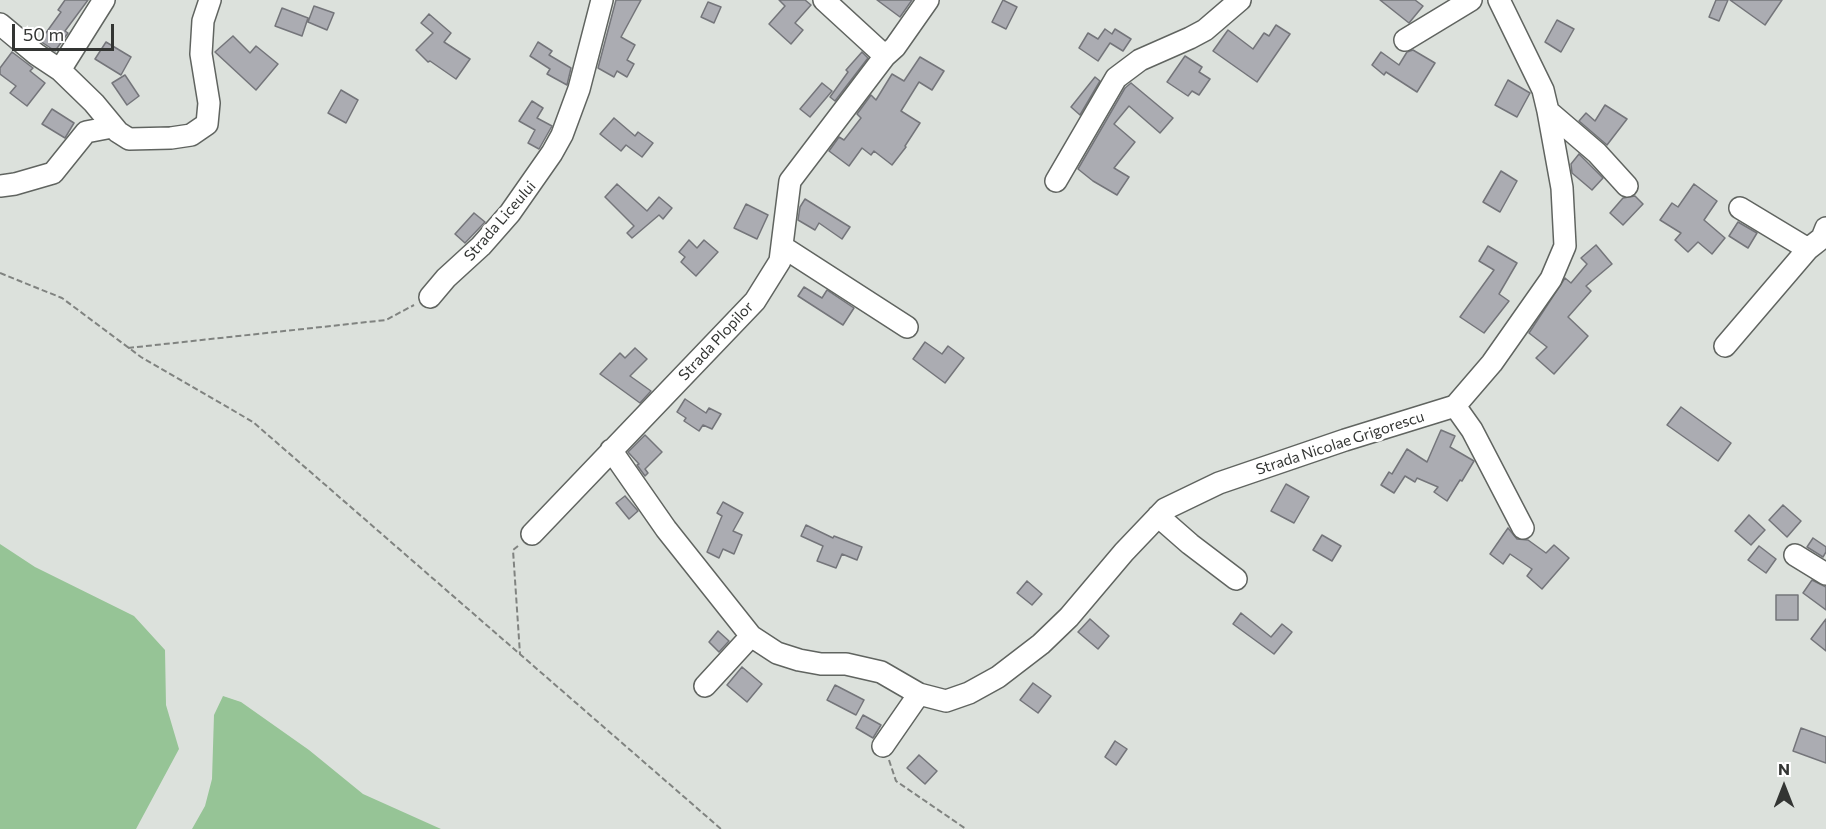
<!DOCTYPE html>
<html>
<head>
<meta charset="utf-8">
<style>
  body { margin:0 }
  #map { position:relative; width:1826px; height:829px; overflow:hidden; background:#dce1dc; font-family:Commissioner,sans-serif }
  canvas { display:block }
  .north { position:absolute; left:1754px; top:757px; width:60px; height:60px; -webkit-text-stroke:4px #fff; paint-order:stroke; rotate:0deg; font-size:16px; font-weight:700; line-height:24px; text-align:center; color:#333533 }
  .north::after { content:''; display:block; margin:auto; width:21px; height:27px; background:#333533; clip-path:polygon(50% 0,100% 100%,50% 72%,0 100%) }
  .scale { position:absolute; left:12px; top:24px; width:102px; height:27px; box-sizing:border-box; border:3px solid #333533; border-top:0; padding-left:8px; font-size:18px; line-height:21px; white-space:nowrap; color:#333533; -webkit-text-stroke:4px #fff; paint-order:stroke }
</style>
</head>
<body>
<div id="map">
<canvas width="1826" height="829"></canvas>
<div class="north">N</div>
<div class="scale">50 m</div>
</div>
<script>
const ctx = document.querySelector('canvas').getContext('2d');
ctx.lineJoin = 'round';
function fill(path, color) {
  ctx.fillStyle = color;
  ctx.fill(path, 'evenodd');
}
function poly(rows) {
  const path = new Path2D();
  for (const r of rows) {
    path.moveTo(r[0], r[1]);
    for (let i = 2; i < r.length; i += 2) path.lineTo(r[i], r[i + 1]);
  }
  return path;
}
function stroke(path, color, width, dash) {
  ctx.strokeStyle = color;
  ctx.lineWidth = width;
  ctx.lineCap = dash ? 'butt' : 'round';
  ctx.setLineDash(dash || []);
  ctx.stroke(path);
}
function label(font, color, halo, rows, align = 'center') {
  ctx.font = font + ' Commissioner,sans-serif';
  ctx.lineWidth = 6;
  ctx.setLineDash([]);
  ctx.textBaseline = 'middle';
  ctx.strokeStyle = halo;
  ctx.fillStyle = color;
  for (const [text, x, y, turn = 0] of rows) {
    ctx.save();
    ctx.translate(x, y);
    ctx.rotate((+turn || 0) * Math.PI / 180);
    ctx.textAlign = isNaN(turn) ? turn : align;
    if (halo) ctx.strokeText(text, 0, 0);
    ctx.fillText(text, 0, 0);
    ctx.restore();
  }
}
fill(poly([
  [0,544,35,567,134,616,165,650,166,705,179,749,136,829,0,829],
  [223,696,241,702,309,750,363,794,441,829,192,829,205,806,212,779,214,715]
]), '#96c496');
const building = poly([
  [65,0,88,0,65,31,68,33,55,51,40,41,61,12,58,10,65,0],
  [616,0,641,0,621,37,635,45,627,60,634,64,627,77,617,71,614,77,598,68,616,0],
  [779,0,805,0,811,5,795,23,803,30,791,44,769,24,785,6,779,0],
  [877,0,912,0,900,17,877,0],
  [1003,0,1017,7,1006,29,992,22,1003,0],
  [1380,0,1415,0,1423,6,1409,23,1380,0],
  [1716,0,1728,0,1719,21,1709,17,1716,0],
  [1730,0,1782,0,1765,25,1730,0],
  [708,2,721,7,714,23,701,17,708,2],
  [314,6,334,13,327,30,308,22,314,6],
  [282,8,308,18,302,36,275,26,282,8],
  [429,14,451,33,444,42,470,59,456,79,430,61,428,62,416,50,433,33,421,23,429,14],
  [1557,20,1574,29,1561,52,1545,42,1557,20],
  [1276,25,1290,34,1257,82,1213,51,1228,30,1253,49,1264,33,1269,36,1276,25],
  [1105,29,1112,34,1115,29,1131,39,1123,51,1110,43,1098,61,1079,48,1088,33,1098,39,1105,29],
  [233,36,250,53,256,46,278,64,256,90,215,52,233,36],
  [106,42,131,57,121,75,95,59,106,42],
  [538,42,552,51,549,55,571,68,567,85,547,74,550,69,530,56,538,42],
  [1413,50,1435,63,1417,92,1386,72,1384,75,1372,65,1381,52,1399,65,1407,52,1413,50],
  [12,52,33,68,30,71,45,83,27,106,10,93,16,86,0,74,0,68,12,52],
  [862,52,868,58,835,101,830,97,848,72,846,70,862,52],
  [1185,56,1202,67,1199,72,1210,79,1199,95,1192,91,1188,96,1167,82,1185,56],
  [920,57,944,71,932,90,919,82,901,111,920,123,905,146,906,147,892,165,874,151,871,155,862,148,849,166,829,151,839,137,844,140,861,118,857,114,871,95,876,100,892,74,904,81,920,57],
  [125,75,139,96,127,105,112,83,125,75],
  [1095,77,1100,81,1080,115,1071,107,1095,77],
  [1508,80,1530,93,1517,117,1495,105,1508,80],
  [822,83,832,91,810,117,800,109,822,83],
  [1131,83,1173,118,1160,133,1129,106,1114,124,1135,142,1114,168,1129,177,1117,195,1093,181,1078,169,1125,88,1131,83],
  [341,90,358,100,346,123,328,113,341,90],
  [532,101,543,108,537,118,552,126,539,149,528,143,535,130,519,121,532,101],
  [1605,105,1627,119,1607,145,1579,121,1586,113,1595,121,1605,105],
  [52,109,74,123,65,138,42,124,52,109],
  [614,118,635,136,638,132,653,143,642,157,626,145,621,151,600,134,614,118],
  [1579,154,1603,178,1592,190,1572,173,1571,164,1579,154],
  [1501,171,1517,181,1500,212,1483,202,1501,171],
  [617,184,647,211,659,197,672,208,663,219,659,215,632,238,627,233,634,226,605,197,617,184],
  [1694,184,1717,201,1704,220,1725,238,1712,254,1698,242,1688,252,1675,240,1681,233,1660,220,1672,203,1678,207,1694,184],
  [1635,196,1643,204,1623,225,1610,213,1623,198,1635,196],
  [805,199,850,227,842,239,819,223,815,230,798,220,800,207,805,199],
  [746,204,768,215,757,239,734,228,746,204],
  [474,213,485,222,465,243,455,234,474,213],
  [1738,222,1757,233,1748,248,1729,236,1738,222],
  [689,240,697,248,704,240,718,252,696,276,681,262,685,257,679,252,689,240],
  [1596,245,1612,264,1586,286,1591,291,1568,317,1588,336,1554,374,1536,358,1547,347,1529,333,1565,278,1571,283,1587,264,1581,258,1596,245],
  [1488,246,1517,263,1499,294,1509,301,1484,333,1460,317,1494,270,1479,261,1488,246],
  [804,287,822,298,827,290,854,308,843,325,798,296,804,287],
  [925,342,942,354,948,346,964,358,945,383,913,359,925,342],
  [635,348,647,359,630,376,651,391,640,403,600,374,620,353,625,358,635,348],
  [685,399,706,413,709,408,721,414,712,429,703,425,699,431,684,421,686,418,677,412,685,399],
  [1681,407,1731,443,1718,461,1667,425,1681,407],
  [1441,430,1455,436,1450,447,1474,461,1462,481,1460,480,1447,501,1434,492,1438,487,1417,478,1415,482,1405,476,1394,493,1381,485,1389,472,1392,474,1407,449,1427,462,1441,430],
  [645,435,662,452,645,469,648,473,645,476,637,465,639,464,628,452,645,435],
  [1286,484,1309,497,1294,523,1271,511,1286,484],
  [625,496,638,511,629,519,616,503,625,496],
  [723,502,743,513,733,531,742,535,734,554,723,549,719,558,707,552,722,516,717,513,723,502],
  [1783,505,1801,521,1787,537,1769,520,1783,505],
  [1749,515,1765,530,1751,545,1735,531,1749,515],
  [806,525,833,538,834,536,862,547,857,560,842,554,836,568,817,561,823,546,801,536,806,525],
  [1508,528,1517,539,1528,540,1546,553,1554,545,1569,558,1542,589,1527,576,1532,569,1510,554,1503,564,1490,554,1508,528],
  [1322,535,1341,546,1332,561,1313,550,1322,535],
  [1813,538,1826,547,1826,552,1823,557,1807,547,1813,538],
  [1759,546,1776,559,1766,573,1748,560,1759,546],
  [1812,580,1826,587,1826,610,1803,593,1812,580],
  [1027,581,1042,594,1032,605,1017,593,1027,581],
  [1776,595,1798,595,1798,620,1776,620,1776,595],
  [1241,613,1271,637,1282,624,1292,632,1274,654,1233,624,1241,613],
  [1090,619,1109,636,1098,649,1078,632,1090,619],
  [1826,619,1826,651,1811,639,1826,619],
  [718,631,729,641,719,652,709,642,718,631],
  [742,667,762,684,747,702,727,685,742,667],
  [1033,683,1051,696,1038,713,1020,700,1033,683],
  [835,685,864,700,856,715,827,700,835,685],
  [863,715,881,725,873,738,856,728,863,715],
  [1801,728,1826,737,1826,763,1793,751,1801,728],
  [1115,741,1127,749,1116,765,1105,757,1115,741],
  [919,755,937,771,925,784,907,768,919,755]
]);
fill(building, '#abacb2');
stroke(building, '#74757a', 1.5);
const minor = poly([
  [824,0,885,56],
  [0,24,36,54,60,70,94,103,118,132,129,139,171,138,191,135,207,124,209,103,201,54,203,21,210,0],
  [1405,40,1471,0],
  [60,70,104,0],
  [1548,111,1597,153,1627,186],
  [1056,181,1116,78,1140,60,1190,38,1205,30,1240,0],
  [0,186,15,184,53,173,86,132,112,127],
  [1740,208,1808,249,1822,238,1826,228],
  [783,247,907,327],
  [430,297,446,278,481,246,510,213,552,153,562,135,579,89,602,0],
  [1725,346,1808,249],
  [1455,406,1472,430,1523,528],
  [611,450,666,529,751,636,777,653,799,660,821,664,846,664,881,672,919,694],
  [1158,516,1190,544,1236,579],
  [532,534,755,301,780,261,790,181,885,56,895,47,928,0],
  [1795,555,1826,574],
  [705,686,751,636],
  [883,746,919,694,946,701,969,693,998,677,1041,644,1069,617,1124,552,1165,509,1219,483,1345,440,1455,406,1492,363,1551,279,1565,246,1562,188,1548,111,1543,90,1499,0]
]);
stroke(minor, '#606460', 24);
stroke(poly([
  [0,273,62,298,141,357,253,422,721,829],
  [128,348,386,320,414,305],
  [518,546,513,550,520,654],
  [889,760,896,781,966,829]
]), '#808380', 2, [6, 3]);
stroke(minor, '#fff', 21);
label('15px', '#333533', '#fff', [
  ["Strada Liceului",500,221,-49],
  ["Strada Plopilor",716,341,-47],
  ["Strada Nicolae Grigorescu",1340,443,-18]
]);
</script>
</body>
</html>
